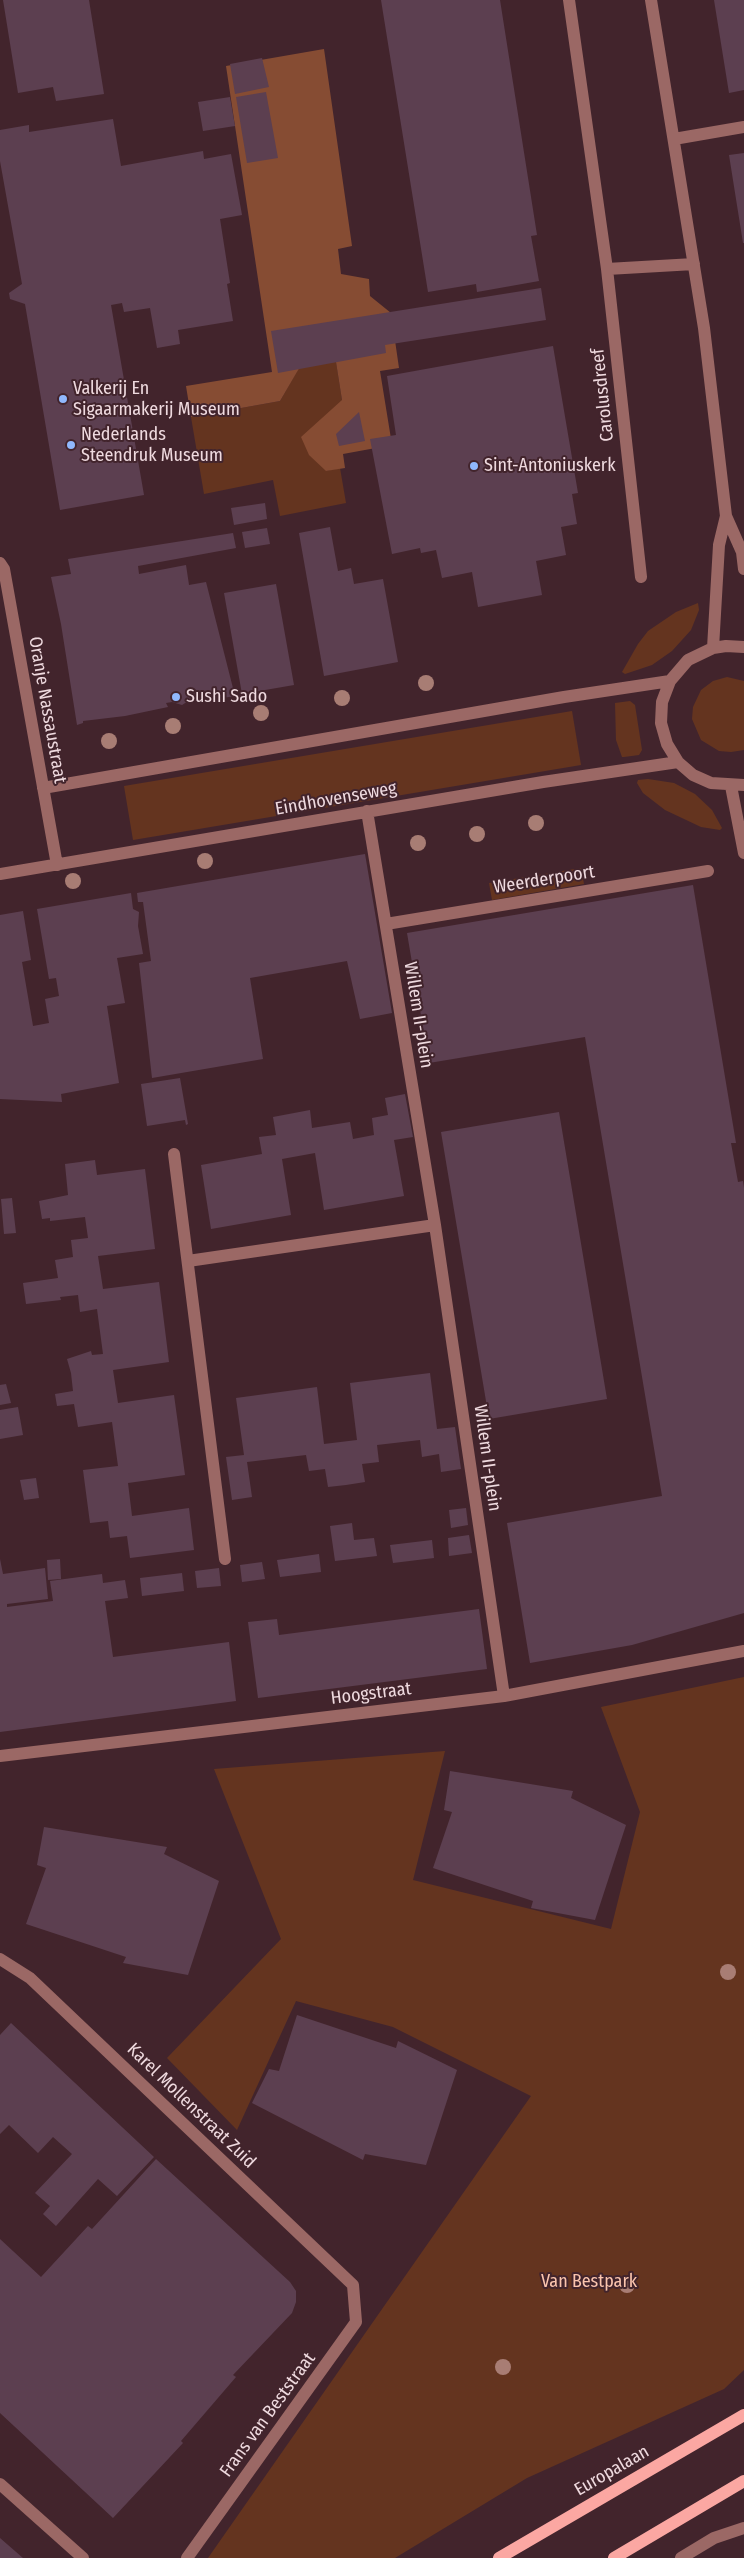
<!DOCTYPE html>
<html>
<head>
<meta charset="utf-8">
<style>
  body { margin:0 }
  canvas { display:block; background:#42242c }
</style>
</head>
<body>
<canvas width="744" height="2558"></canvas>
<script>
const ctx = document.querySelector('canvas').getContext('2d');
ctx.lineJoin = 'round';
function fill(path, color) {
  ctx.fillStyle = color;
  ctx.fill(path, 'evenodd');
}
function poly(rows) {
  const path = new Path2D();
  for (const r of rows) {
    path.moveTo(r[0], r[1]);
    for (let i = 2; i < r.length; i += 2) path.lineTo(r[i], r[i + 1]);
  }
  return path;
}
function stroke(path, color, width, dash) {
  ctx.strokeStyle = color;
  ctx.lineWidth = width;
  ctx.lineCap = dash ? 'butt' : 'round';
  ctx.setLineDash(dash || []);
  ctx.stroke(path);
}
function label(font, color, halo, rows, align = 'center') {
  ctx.font = font + ' "Fira Sans Condensed",sans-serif';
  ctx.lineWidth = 4;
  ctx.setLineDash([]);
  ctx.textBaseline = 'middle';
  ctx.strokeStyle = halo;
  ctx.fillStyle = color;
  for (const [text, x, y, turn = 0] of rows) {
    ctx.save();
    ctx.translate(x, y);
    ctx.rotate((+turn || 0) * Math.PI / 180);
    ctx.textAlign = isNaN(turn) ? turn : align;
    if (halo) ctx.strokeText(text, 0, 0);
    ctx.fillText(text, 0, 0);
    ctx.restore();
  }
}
fill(poly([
  [336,362,342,400,326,471,340,468,346,503,280,516,273,480,204,494,191,417,280,401,301,364],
  [698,603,699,610,691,630,672,651,652,665,625,674,622,672,638,644,648,631,676,612],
  [727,677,744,681,744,750,731,752,719,751,701,740,692,719,693,707,701,690,713,681],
  [630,701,635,705,642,750,639,755,624,757,622,757,616,740,615,703],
  [572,711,581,765,133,840,124,786],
  [648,779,674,783,695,794,712,810,722,828,720,830,701,827,665,810,643,793,637,783,638,780],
  [581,868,584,884,492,900,489,883],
  [744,1677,744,2370,724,2389,527,2478,395,2558,208,2558,531,2096,393,2027,296,2001,237,2130,167,2058,281,1939,214,1769,445,1751,413,1880,611,1929,640,1812,601,1707]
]), '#64341f');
fill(poly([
  [324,49,352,246,338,249,341,274,369,279,370,296,391,313,399,368,380,371,392,445,343,454,345,468,326,471,309,455,301,437,342,400,336,362,301,365,280,401,191,417,186,386,272,372,226,66]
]), '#864c33');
fill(poly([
  [3,0,89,0,104,94,56,101,53,87,18,93],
  [381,0,500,0,537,235,531,236,539,281,477,292,476,284,428,292],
  [714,0,744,0,744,90,729,93],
  [262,58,269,87,235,94,230,64],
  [266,92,278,158,247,163,236,97],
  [230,97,235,126,203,131,198,102],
  [113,119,121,166,203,151,204,159,231,154,242,215,220,219,230,283,227,284,233,321,178,330,180,344,157,348,150,308,124,312,122,303,111,305,144,495,60,510,25,304,10,299,9,293,22,284,0,161,0,130,29,125,29,132],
  [744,153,744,243,743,243,729,155],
  [541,288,546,320,385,345,386,353,278,373,271,331],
  [553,346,578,493,572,494,577,524,561,527,566,555,536,561,542,595,478,607,472,572,442,578,436,550,421,553,420,548,392,554,370,439,396,435,387,376],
  [359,412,365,441,339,446,336,434],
  [265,503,267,519,234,525,231,508],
  [330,527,338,571,351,568,354,584,383,579,398,662,324,676,299,533],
  [267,528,270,544,245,548,242,532],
  [233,533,236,548,138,566,139,574,186,565,189,585,206,582,235,696,198,702,197,698,193,698,182,705,172,702,166,703,168,707,125,716,83,721,83,723,77,725,61,624,51,577,71,574,68,559],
  [276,584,294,685,242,694,224,593],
  [365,854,392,1013,360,1019,347,961,250,978,263,1059,152,1078,139,963,151,961,143,902,138,902,137,893],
  [693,885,736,1143,731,1143,738,1182,743,1181,744,1188,744,1613,632,1645,530,1663,507,1523,662,1496,585,1037,429,1063,407,933],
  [131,893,133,909,139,912,138,926,143,954,117,958,125,1003,107,1006,119,1083,61,1094,62,1102,0,1099,0,915,23,911,31,960,22,962,33,1026,49,1023,45,999,59,996,56,978,49,979,37,909],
  [180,1078,188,1124,186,1125,185,1120,147,1126,141,1084],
  [405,1094,413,1137,394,1140,404,1196,324,1210,315,1153,282,1159,291,1215,211,1229,201,1165,262,1154,259,1137,276,1135,273,1117,310,1110,312,1128,350,1122,353,1139,374,1135,372,1118,388,1115,385,1098],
  [559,1112,607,1399,489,1419,441,1132],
  [95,1160,97,1175,145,1169,155,1249,98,1256,103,1289,159,1282,169,1362,113,1370,118,1403,174,1395,185,1475,128,1483,132,1516,189,1508,194,1550,130,1558,127,1536,110,1538,108,1521,90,1523,83,1470,118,1466,112,1422,78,1427,74,1404,57,1406,55,1394,73,1391,71,1373,67,1359,91,1351,92,1355,103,1354,97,1309,80,1312,78,1295,60,1297,61,1300,26,1304,23,1283,58,1278,55,1260,73,1257,71,1240,88,1238,85,1217,50,1221,50,1218,42,1219,39,1201,68,1195,65,1164],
  [12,1198,16,1233,4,1234,1,1199],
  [430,1373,437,1429,455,1427,461,1469,441,1472,439,1454,422,1457,420,1440,377,1445,379,1462,362,1464,365,1482,346,1485,328,1487,325,1469,309,1471,306,1455,247,1462,252,1497,232,1500,226,1457,244,1455,236,1398,317,1387,324,1444,357,1440,350,1383],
  [6,1384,11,1403,0,1405,0,1385],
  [18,1407,23,1435,0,1439,0,1410],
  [36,1478,39,1498,24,1500,20,1480],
  [466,1508,468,1525,451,1528,449,1510],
  [352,1523,354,1540,374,1538,377,1556,335,1561,330,1526],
  [469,1535,472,1553,449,1556,448,1538],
  [432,1540,434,1558,393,1563,390,1545],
  [319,1554,321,1572,280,1577,277,1560],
  [0,1559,3,1574,45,1568,48,1599,7,1604,7,1607,53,1601,50,1581,102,1574,103,1583,125,1580,128,1598,105,1601,113,1657,229,1642,236,1701,0,1732],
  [60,1559,61,1579,48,1580,47,1560],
  [262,1562,265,1579,242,1582,240,1565],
  [219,1568,221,1586,197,1588,195,1571],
  [182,1573,184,1591,142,1596,140,1578],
  [479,1609,487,1669,258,1698,248,1622,277,1619,279,1635],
  [450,1771,573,1791,571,1798,626,1825,595,1920,531,1908,533,1901,433,1868,452,1812,444,1810],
  [44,1827,167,1847,164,1854,219,1881,188,1975,123,1963,126,1957,26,1924,46,1868,37,1865],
  [297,2015,396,2048,398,2041,457,2070,426,2165,365,2154,363,2160,252,2103,269,2069,279,2071],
  [11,2023,154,2157,117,2196,98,2179,56,2226,43,2214,50,2206,35,2193,72,2154,53,2137,38,2153,9,2125,0,2134,0,2035],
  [156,2159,290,2282,296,2291,296,2302,292,2313,233,2375,236,2377,181,2441,183,2443,113,2518,0,2413,0,2239,41,2277,88,2226,92,2229],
  [0,2538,23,2558,0,2558]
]), '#5c3f50');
stroke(poly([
  [569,0,607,269,641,577],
  [651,0,704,328,726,516,742,552,744,569],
  [674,139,744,127],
  [607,269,694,264],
  [0,563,4,569,57,865],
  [744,647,726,646,713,648,688,660,670,681,662,702,661,723,667,744,678,762,693,775,711,783,744,785],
  [713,648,719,545,726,516],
  [731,786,744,853],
  [43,788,564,697,670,681],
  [367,811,435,1225,504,1696],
  [0,874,543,782,678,762],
  [386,924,708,871],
  [174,1154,225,1559],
  [188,1261,435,1225],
  [0,1756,504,1696,744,1651],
  [0,1959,30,1978,353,2285,356,2322,187,2558],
  [0,2484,83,2558],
  [681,2558,714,2538,744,2528]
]), '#9b6865', 12);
stroke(poly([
  [499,2558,744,2415],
  [614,2558,744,2481]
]), '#fba7a2', 12);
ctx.fillStyle = '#a87d74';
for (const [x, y] of [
  [426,683],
  [342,698],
  [261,713],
  [173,726],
  [109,741],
  [536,823],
  [477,834],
  [418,843],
  [205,861],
  [73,881],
  [728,1972],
  [627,2285],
  [503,2367]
]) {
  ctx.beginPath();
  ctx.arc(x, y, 8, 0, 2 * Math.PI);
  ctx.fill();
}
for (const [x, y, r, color] of [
  [63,399,5,"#90b8fd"],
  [71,445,5,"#90b8fd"],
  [474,466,5,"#90b8fd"],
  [176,697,5,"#90b8fd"]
]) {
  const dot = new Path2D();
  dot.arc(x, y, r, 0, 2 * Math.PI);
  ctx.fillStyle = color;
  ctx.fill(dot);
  stroke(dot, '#42242c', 2);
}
label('18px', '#efdadf', '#42242c', [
  ["Valkerij En",73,389],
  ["Sigaarmakerij Museum",73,410],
  ["Nederlands",81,435],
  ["Steendruk Museum",81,456],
  ["Sint-Antoniuskerk",484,466],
  ["Sushi Sado",186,697]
], 'left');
label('18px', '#efdadf', '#42242c', [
  ["Carolusdreef",603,395,-96],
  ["Oranje Nassaustraat",47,710,80],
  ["Eindhovenseweg",336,799,-10],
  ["Weerderpoort",544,880,-9],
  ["Willem II-plein",418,1015,81],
  ["Willem II-plein",487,1458,82],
  ["Hoogstraat",371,1694,-7],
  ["Karel Mollenstraat Zuid",191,2106,44],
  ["Frans van Beststraat",268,2415,-54],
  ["Europalaan",612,2471,-30]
]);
label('18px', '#fbc5ae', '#42242c', [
  ["Van Bestpark",589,2282]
]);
</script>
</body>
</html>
